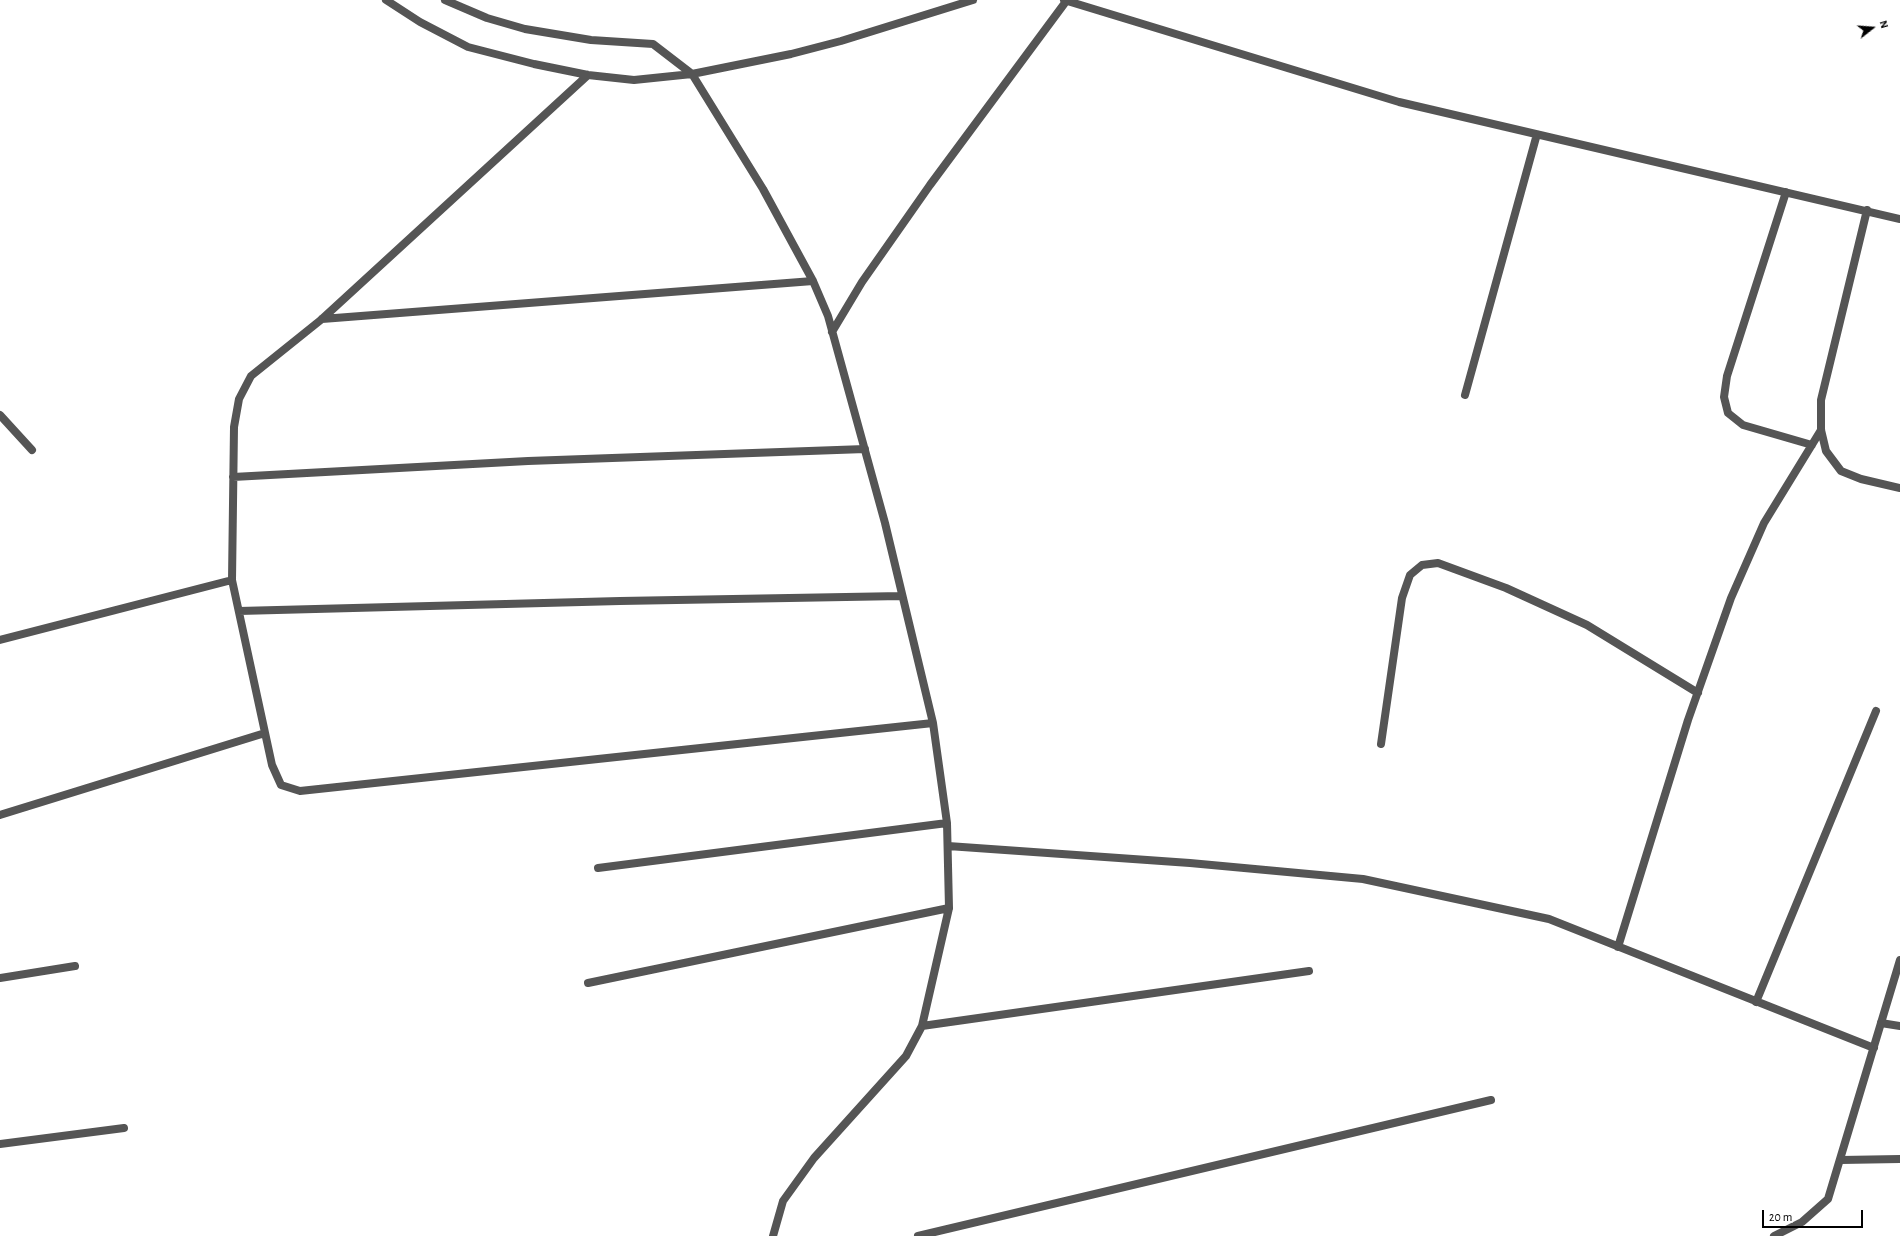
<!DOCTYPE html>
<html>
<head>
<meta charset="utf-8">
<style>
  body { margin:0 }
  #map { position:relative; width:1900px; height:1236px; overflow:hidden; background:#fff; font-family:"Alegreya Sans",sans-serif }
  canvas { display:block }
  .north { position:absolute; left:1852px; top:8px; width:40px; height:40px; -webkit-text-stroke:3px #fff; paint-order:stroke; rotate:73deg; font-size:11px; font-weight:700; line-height:16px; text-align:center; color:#000 }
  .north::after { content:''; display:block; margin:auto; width:14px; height:18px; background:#000; clip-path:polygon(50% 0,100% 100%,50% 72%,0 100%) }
  .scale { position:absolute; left:1762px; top:1210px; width:101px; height:18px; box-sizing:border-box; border:2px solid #000; border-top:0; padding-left:5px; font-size:12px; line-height:14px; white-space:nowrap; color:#000; -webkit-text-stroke:3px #fff; paint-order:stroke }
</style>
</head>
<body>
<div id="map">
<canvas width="1900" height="1236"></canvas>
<div class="north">N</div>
<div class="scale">20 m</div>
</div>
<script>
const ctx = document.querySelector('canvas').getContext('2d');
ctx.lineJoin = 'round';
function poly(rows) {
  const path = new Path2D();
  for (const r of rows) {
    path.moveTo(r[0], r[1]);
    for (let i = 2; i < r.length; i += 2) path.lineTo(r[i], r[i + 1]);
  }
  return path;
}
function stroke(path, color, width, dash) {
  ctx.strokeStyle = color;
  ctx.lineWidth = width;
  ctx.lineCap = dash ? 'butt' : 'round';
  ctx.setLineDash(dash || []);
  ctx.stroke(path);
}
stroke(poly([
  [1881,1023,1900,1026],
  [1841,1160,1900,1159]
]), '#555', 8);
stroke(poly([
  [386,0,420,22,468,47,534,64,588,75,634,80,692,74,791,54,841,41,973,0],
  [445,0,487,18,525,29,591,40,653,44,692,74,763,189,813,281,828,316,885,523,933,723,947,823,949,908,922,1026,906,1056,814,1158,783,1201,773,1236],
  [1064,0,1399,102,1900,219],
  [588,75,322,319,251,376,239,399,234,427,232,580,272,765,281,785,300,791,933,723],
  [1786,192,1727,376,1724,397,1728,413,1743,425,1812,445],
  [1867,210,1821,400,1821,430,1826,451,1841,471,1861,479,1900,488],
  [322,319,813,281],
  [832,332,862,282,930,185,1067,0],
  [1465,395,1537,134],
  [0,415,32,450],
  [233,477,528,461,865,449],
  [239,611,620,601,902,596],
  [0,640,232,580],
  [1381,744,1402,598,1410,575,1422,565,1438,563,1506,588,1587,625,1698,693],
  [0,815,265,733],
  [948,846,1190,863,1363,879,1549,919,1874,1048],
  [598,868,947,823],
  [1618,947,1688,720,1731,598,1764,523,1821,430],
  [0,978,75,966],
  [588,983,949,908],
  [1756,1002,1876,711],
  [922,1026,1309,971],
  [0,1144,124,1128],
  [918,1236,1491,1100],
  [1774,1236,1802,1222,1828,1199,1900,960]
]), '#555', 8);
</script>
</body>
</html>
